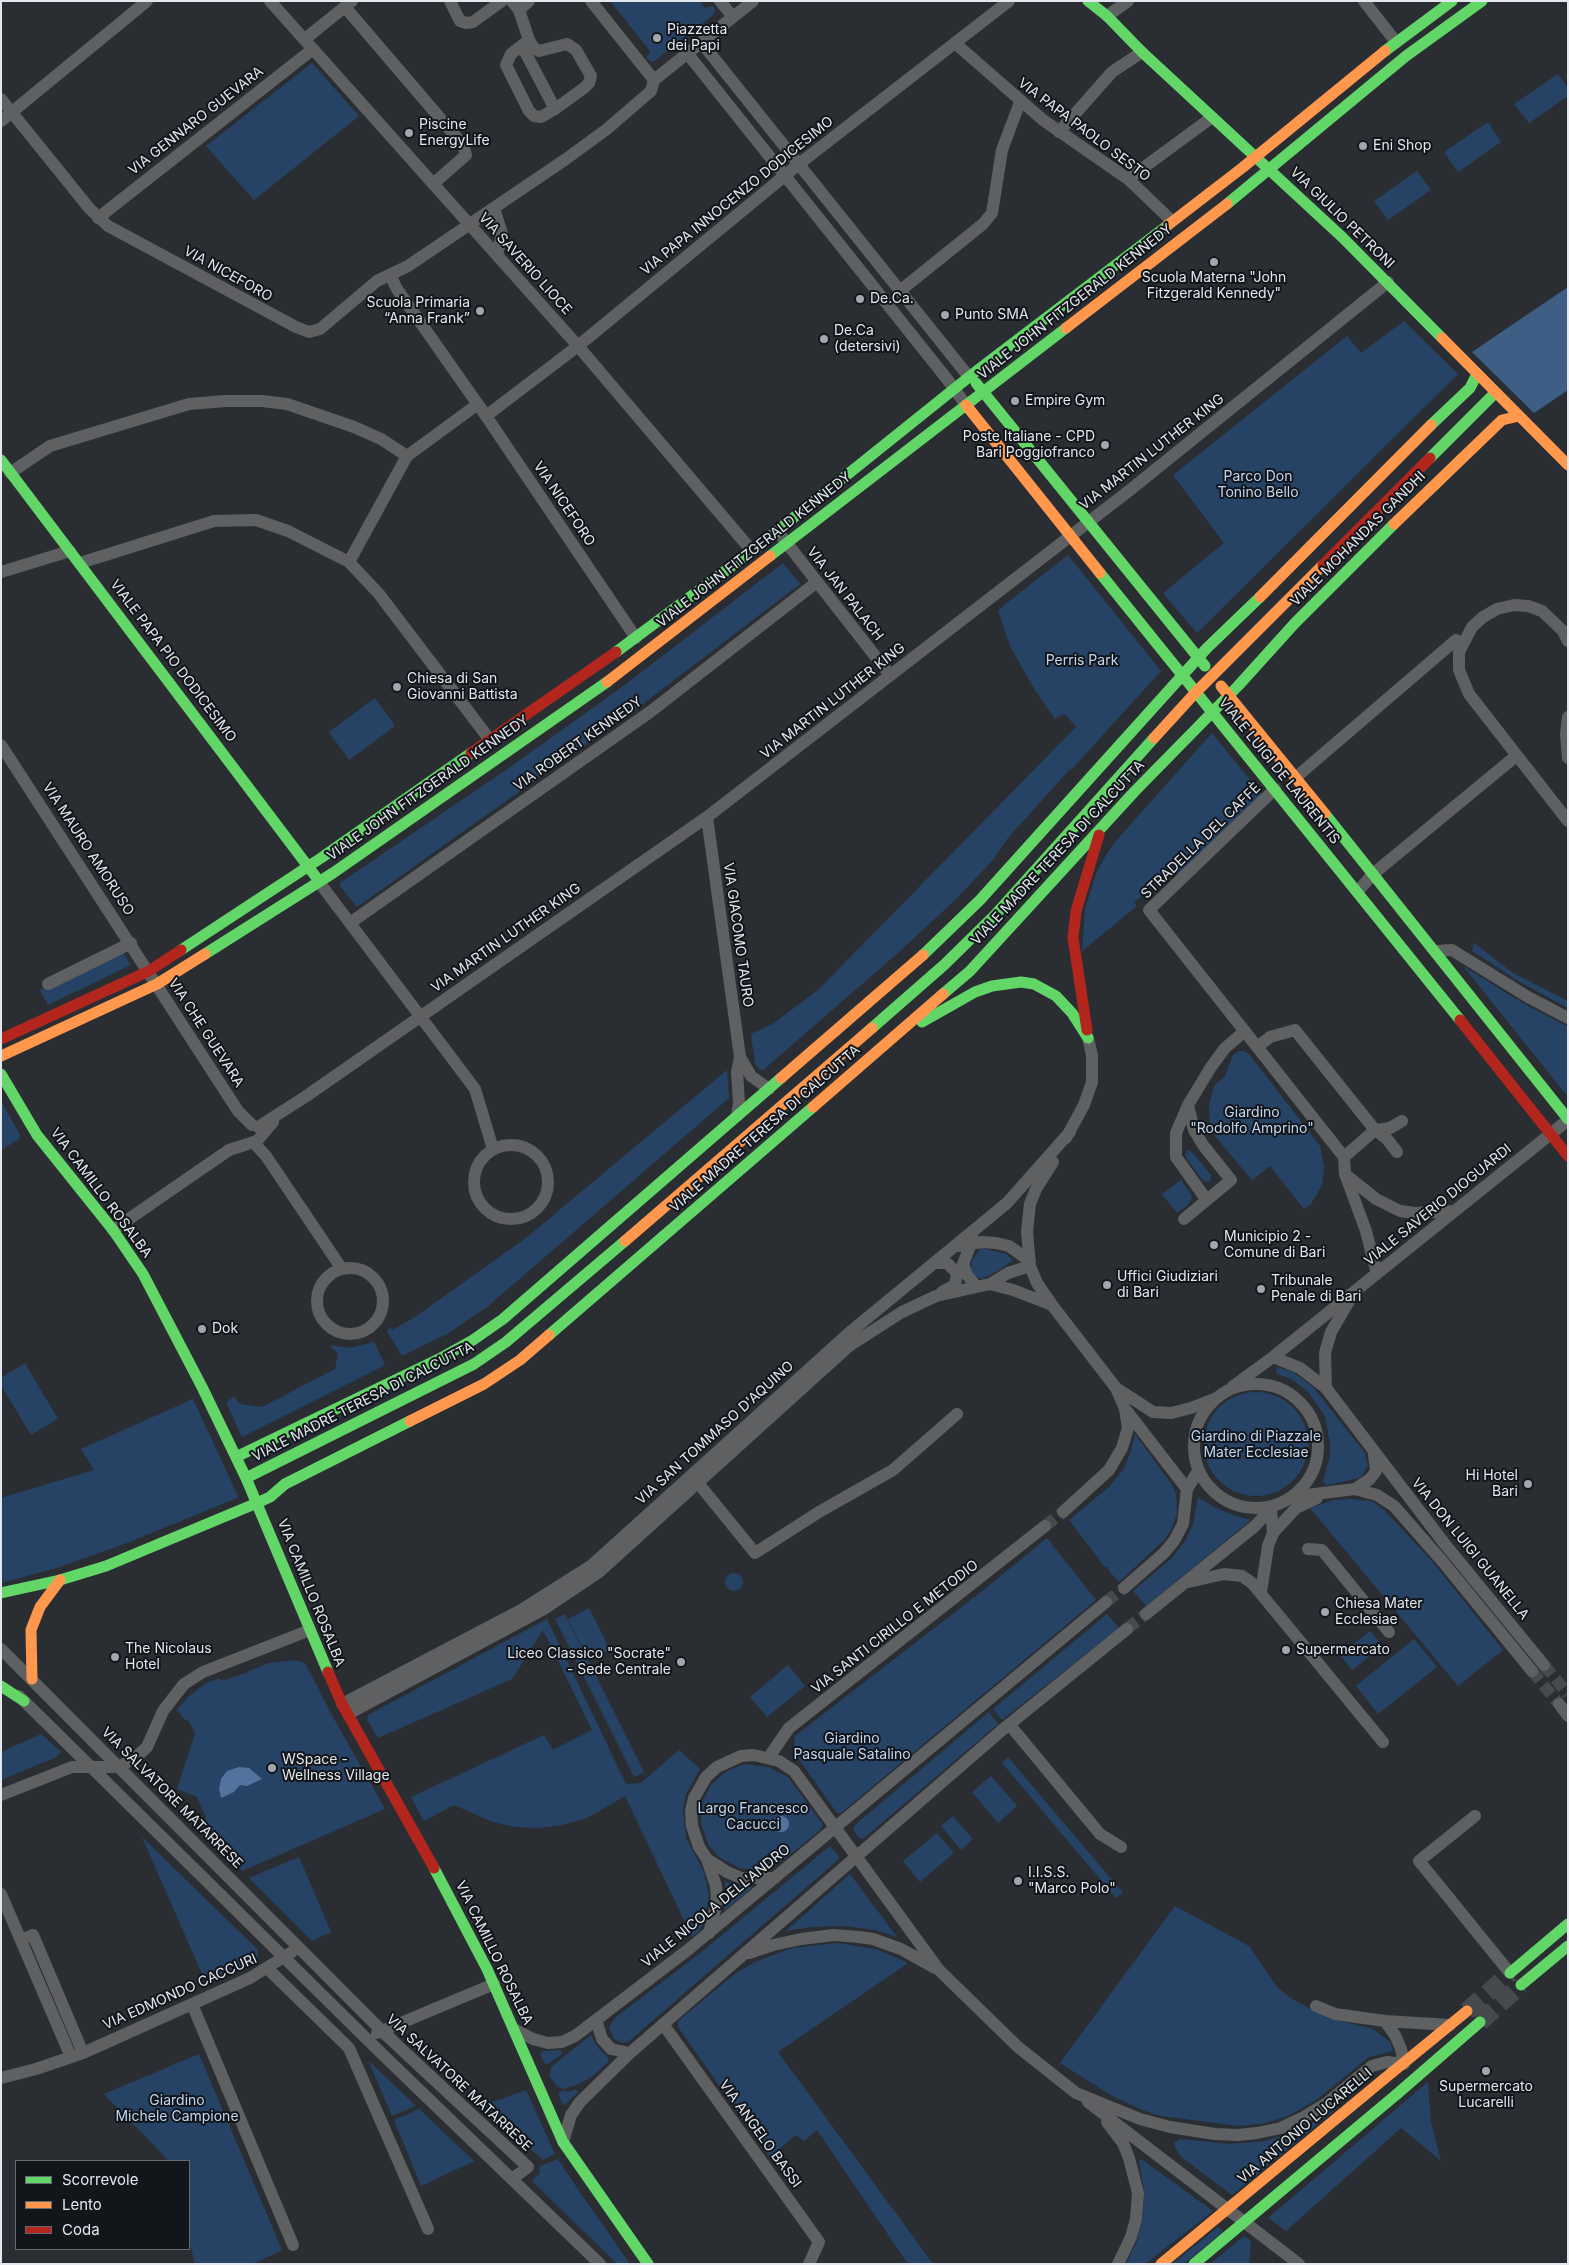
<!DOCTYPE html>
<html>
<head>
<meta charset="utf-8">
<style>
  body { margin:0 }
  #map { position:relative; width:1569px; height:2265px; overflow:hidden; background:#2a2e33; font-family:Inter,sans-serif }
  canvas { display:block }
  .frame { position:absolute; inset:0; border:2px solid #e3e8ee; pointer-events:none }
  .legend { position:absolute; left:15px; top:2160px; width:175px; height:90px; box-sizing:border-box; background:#12151a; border:1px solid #66696f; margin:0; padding:6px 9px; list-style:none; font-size:15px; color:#e3e8ee }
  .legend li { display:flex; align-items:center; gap:10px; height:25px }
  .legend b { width:25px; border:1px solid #66696f }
</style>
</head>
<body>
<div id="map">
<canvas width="1569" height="2265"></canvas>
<div class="frame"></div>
<ul class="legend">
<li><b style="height:6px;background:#63d668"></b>Scorrevole</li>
<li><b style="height:6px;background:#ff974d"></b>Lento</li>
<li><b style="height:6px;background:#b3261e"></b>Coda</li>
</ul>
</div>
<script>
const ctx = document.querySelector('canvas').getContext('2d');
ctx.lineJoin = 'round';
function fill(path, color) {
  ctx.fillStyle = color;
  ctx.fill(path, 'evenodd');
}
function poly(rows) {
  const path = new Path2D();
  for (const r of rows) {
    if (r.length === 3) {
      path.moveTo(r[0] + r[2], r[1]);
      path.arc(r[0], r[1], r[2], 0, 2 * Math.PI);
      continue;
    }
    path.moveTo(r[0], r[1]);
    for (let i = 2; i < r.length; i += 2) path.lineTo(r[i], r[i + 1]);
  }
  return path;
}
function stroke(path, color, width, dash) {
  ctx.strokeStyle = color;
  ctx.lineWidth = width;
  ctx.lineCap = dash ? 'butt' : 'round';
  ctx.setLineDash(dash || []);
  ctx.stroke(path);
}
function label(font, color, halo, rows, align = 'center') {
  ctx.font = font + ' Inter,sans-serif';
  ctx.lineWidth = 4;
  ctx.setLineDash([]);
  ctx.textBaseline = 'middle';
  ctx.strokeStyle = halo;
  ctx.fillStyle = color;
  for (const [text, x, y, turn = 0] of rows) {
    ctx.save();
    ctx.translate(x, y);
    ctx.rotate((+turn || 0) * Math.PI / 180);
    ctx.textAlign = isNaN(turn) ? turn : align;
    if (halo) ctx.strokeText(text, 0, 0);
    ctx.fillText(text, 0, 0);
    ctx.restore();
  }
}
fill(poly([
  [610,1,700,1,705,8,714,6,715,11,712,16,653,62,646,59,650,51],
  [312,63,359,116,254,200,206,146],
  [1558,74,1568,88,1568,96,1529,123,1514,104],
  [1488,122,1501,142,1458,172,1444,152],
  [1417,171,1431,190,1388,220,1374,201],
  [1404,321,1458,374,1197,633,1163,593,1224,543,1173,475,1347,336,1361,353],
  [1068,555,1161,671,1071,770,1070,769,1008,838,992,861,955,900,899,952,762,1071,755,1064,751,1034,774,1023,818,990,1076,727,1065,714,1055,719,1035,690,1010,646,998,610],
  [783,563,800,584,644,703,357,907,340,886,340,883,513,765,630,681],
  [375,698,395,726,349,760,329,732],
  [1212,733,1263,796,1182,874,1168,874,1134,902,1137,906,1082,951,1085,909,1096,874,1105,857,1115,842],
  [1474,943,1513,973,1568,1001,1568,1008,1518,981,1485,959,1472,951],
  [121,950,131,965,48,1005,40,990],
  [1463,966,1526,1005,1568,1027,1568,1097],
  [1239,1051,1244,1051,1249,1054,1320,1146,1324,1167,1322,1185,1311,1204,1304,1209,1270,1166,1252,1180,1214,1135,1210,1125,1209,1106,1212,1093,1215,1085,1225,1076,1233,1055],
  [727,1070,729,1098,487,1307,447,1334,402,1356,387,1331,390,1327,392,1330,412,1319,526,1238],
  [1,1101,20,1135,19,1139,1,1150],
  [1187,1150,1191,1151,1211,1175,1210,1182,1203,1181,1185,1156],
  [1181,1180,1191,1194,1192,1198,1188,1205,1177,1213,1162,1194],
  [981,1248,1006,1254,1013,1260,1001,1269,982,1279,975,1276,971,1270,972,1260],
  [374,1342,385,1365,242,1437,226,1402,234,1397,240,1404,262,1407,335,1369,338,1354,330,1345,349,1348],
  [25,1363,58,1419,31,1435,1,1385,1,1378],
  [1277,1367,1293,1372,1313,1387,1365,1453,1368,1466,1360,1478,1327,1485,1323,1482,1330,1456,1330,1444,1325,1416,1308,1392,1293,1380,1276,1373],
  [1256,1444,52],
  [193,1399,238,1496,237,1498,127,1543,60,1567,1,1583,1,1498,94,1470,81,1449],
  [1135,1434,1172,1485,1176,1494,1177,1513,1171,1530,1164,1540,1119,1582,1112,1574,1111,1575,1108,1567,1105,1567,1069,1520,1109,1487,1123,1470,1131,1451],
  [1198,1497,1216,1508,1236,1516,1251,1520,1146,1606,1133,1591,1172,1558,1185,1541,1193,1524],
  [1349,1499,1372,1501,1384,1510,1431,1560,1503,1650,1458,1686,1310,1508,1334,1500],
  [1047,1538,1096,1600,841,1813,837,1813,793,1751,795,1736,981,1592],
  [734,1582,9],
  [589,1608,610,1650,589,1660,568,1619],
  [565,1614,644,1772,634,1777,555,1619],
  [1107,1614,1119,1628,1002,1720,993,1709],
  [547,1619,626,1784,641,1783,679,1750,700,1769,686,1794,683,1809,686,1838,704,1872,709,1896,704,1922,699,1931,692,1937,625,1796,587,1818,563,1825,539,1828,516,1827,493,1822,454,1805,424,1821,411,1797,544,1735,553,1750,592,1730,543,1630,512,1679,378,1738,367,1720,368,1715],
  [1370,1631,1383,1646,1352,1670,1340,1655],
  [1414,1639,1437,1667,1378,1714,1356,1686],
  [295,1660,305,1663,333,1717,385,1809,242,1871,202,1831,206,1817,197,1797,177,1789,195,1734,189,1721,184,1719,177,1710,188,1697,206,1683,220,1678,221,1681,243,1674,268,1663],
  [788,1665,805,1686,767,1717,750,1697],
  [989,1712,998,1724,864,1838,861,1839,858,1837,853,1829,855,1825],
  [41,1734,61,1752,56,1757,1,1780,1,1752],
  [1008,1757,1123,1893,1116,1898,1002,1763],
  [744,1764,768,1767,788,1777,823,1825,819,1831,780,1863,756,1870,739,1868,719,1857,709,1846,701,1824,702,1803,710,1786,725,1772],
  [991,1776,1017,1806,998,1823,972,1792],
  [953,1816,973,1839,961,1850,941,1826],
  [937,1833,954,1853,920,1882,903,1861],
  [142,1837,258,1950,258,1959,206,1983],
  [830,1846,839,1856,839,1859,629,2041,623,2043,614,2039,609,2027,615,2018,699,1954],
  [299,1857,331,1932,312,1941,249,1878],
  [850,1874,897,1937,875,1930,845,1926,811,1927,786,1931],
  [725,1882,739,1886,753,1887,724,1911,726,1898],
  [1175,1906,1249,1946,1277,1987,1290,1998,1328,2018,1373,2029,1390,2042,1393,2051,1369,2057,1316,2100,1290,2115,1266,2123,1239,2126,1161,2116,1142,2110,1112,2096,1060,2063],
  [837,1943,876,1949,908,1963,778,2052,933,2264,908,2264,817,2130,804,2141,796,2135,770,2157,678,2027,678,2021,736,1973,755,1962,792,1948],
  [591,2035,598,2048,608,2057,608,2062,593,2076,579,2084,564,2089,557,2086,550,2077,551,2067],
  [561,2050,562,2054,548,2064,545,2064,540,2054,544,2051],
  [199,2054,282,2250,253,2264,195,2264,189,2240,189,2161,169,2161,104,2094],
  [369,2062,370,2062,416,2106,392,2116],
  [1428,2082,1431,2123,1441,2161,1401,2128,1286,2231,1268,2218],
  [576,2089,578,2092,567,2103,563,2105,558,2093,561,2091,569,2092],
  [526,2090,555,2154,543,2160,482,2106],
  [1337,2108,1232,2195,1180,2156,1174,2145,1175,2142,1180,2139,1230,2144,1266,2141,1300,2130],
  [419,2109,474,2161,421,2186,394,2120],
  [558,2159,577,2188,630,2264,617,2264,532,2181,540,2173,539,2167],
  [1141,2159,1213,2211,1145,2264,1126,2264,1137,2241,1143,2216,1144,2189,1139,2162],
  [1218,2227,1223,2232,1184,2264,1172,2264],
  [1244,2236,1250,2240,1251,2244,1249,2264,1210,2264]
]), '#264366');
fill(poly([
  [1568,287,1568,390,1534,413,1472,352]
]), '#3f5e85');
fill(poly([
  [239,1767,249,1768,262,1779,247,1786,240,1785,234,1792,221,1798,219,1789,221,1779,227,1771],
  [781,1824,8]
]), '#52739d');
stroke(poly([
  [1045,1526,1063,1512],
  [1106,1602,1124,1588],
  [1127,1629,1146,1614],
  [1544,1665,1568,1694],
  [1532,1671,1559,1704]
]), '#464a4f', 12, [12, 6]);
stroke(poly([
  [1467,2011,1510,1973],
  [1480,2022,1521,1985]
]), '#464a4f', 18, [18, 9]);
stroke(poly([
  [270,1,578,346,752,551],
  [450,1,460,21,466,23,473,22,502,1],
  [512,1,519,10,529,1],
  [591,1,654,80],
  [720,1,733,17],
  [1364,1,1396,42],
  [345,7,463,145,466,155,433,184],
  [519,10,529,40],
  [1107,16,1128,1],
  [305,39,352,1],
  [529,40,533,47,539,51,567,44,576,50,591,76,589,83,584,88,555,109,541,117,534,116,529,111,506,65,511,54,529,40],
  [701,42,969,377],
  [956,44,1043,120,1128,179,1172,221],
  [522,46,555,109],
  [687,53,947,379,966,405],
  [1,99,89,208,108,226,296,327,309,332,320,329,377,281,408,266,566,159,607,129,651,91,654,80,753,1],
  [1,121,147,1],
  [1059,132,1112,72,1142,52],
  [1128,179,1211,118],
  [494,208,502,234,497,255],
  [98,218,313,49],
  [390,275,397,289,486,416,636,638],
  [901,290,983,224,992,213,1002,150,1020,102],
  [486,416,578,346,799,164,1009,1],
  [10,473,50,446,189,404,226,401,262,401,287,404,354,427,381,439,407,456],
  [782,537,890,675],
  [349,562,407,456,478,404],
  [80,563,214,521,256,520,288,531,349,562,379,594,490,740],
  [1,572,70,551],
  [1568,641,1563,631,1542,611,1528,606,1514,605,1497,609,1483,617,1472,627,1459,652,1459,670,1469,694,1568,821],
  [1568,717,1566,734,1568,758],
  [1,745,238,1111,252,1125],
  [1295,778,1456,640],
  [1275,789,1149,910,1344,1157,1345,1174,1366,1231,1377,1274],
  [707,817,740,1057,751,1076,769,1089],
  [319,882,475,1089,493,1149],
  [1358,891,1373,874,1516,756],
  [350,923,650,712,817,582],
  [1436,951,1452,950,1528,997,1568,1018],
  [48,984,131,943],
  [1257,1047,1270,1037,1295,1030,1375,1130,1387,1139,1397,1152],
  [1188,1105,1211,1067,1225,1048,1245,1031],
  [737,1116,739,1103,737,1072,740,1057],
  [258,1127,305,1097,707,817,1130,490,1388,282],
  [1066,1138,1084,1105,1092,1082,1092,1055,1088,1038],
  [253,1142,266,1156,342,1269],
  [511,1182,37],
  [1344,1157,1375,1130,1390,1128,1402,1121],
  [1053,1162,1036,1189,1030,1204,1027,1231,1030,1266,1037,1283,1052,1305,1116,1388,1153,1412,1171,1413,1191,1408,1214,1399],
  [1346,1175,1376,1199,1400,1211,1415,1213,1455,1211],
  [1184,1219,1231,1180,1203,1145,1194,1130,1188,1105,1176,1133,1176,1157,1206,1199],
  [113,1230,229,1150,257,1141,273,1122],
  [973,1238,963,1264,967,1275,977,1287],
  [958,1246,982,1242,996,1243,1009,1246,1030,1261],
  [934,1263,947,1263,957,1273,955,1285,942,1292],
  [350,1301,33],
  [990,1284,1008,1273,1030,1266],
  [1355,1291,1331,1332,1325,1353,1326,1388,1444,1543,1544,1665],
  [1273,1357,1300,1368,1326,1388],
  [1256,1446,62],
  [1232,1387,1273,1357,1568,1120],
  [1126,1410,1187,1489],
  [698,1483,755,1553,819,1512,893,1470,957,1414],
  [1355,1489,1370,1479,1376,1471,1374,1455],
  [1291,1497,1355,1489,1377,1495,1394,1506,1443,1562,1532,1671],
  [1063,1512,1109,1470,1122,1448,1128,1428,1125,1409,1116,1388],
  [1273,1533,1296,1508,1317,1498],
  [1308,1549,1322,1550,1389,1632],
  [1184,1583,1224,1574,1242,1576,1252,1583,1383,1742],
  [1124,1588,1164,1553,1174,1541,1183,1524,1187,1489,1198,1471],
  [1261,1592,1268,1546,1273,1533,1271,1509],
  [1146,1614,1255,1526,1271,1509],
  [1,1649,383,2032,528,2167,512,2179],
  [19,1696,381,2053,600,2264],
  [342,1704,521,1610,592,1565,849,1333,1007,1203,1070,1132],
  [1559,1704,1568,1716],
  [348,1714,544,1609,599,1572,849,1346,902,1312,936,1296,990,1284,1013,1290,1052,1305],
  [1009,1724,1100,1834,1121,1847],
  [769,1757,789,1728,1045,1526],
  [1,1795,72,1767,119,1767,136,1757,147,1747,163,1711,184,1684,203,1672,310,1630],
  [1475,1816,1419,1861,1510,1973],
  [707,1859,727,1872,741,1878,775,1878],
  [1,1894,71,2057],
  [709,1933,717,1902,716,1886,707,1859,699,1847,692,1826,691,1811,694,1798,706,1777,717,1767,741,1756,754,1755,779,1761,794,1771,939,1970,1018,2047,1076,2093,1140,2119,1170,2127,1215,2134,1238,2135,1257,2133,1281,2128,1304,2117,1327,2103,1372,2066,1387,2062,1404,2064,1401,2049,1395,2035,1385,2021],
  [21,1940,33,1935,83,2053],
  [749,1953,773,1945,801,1939,834,1935,859,1937,873,1939,901,1949,935,1968],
  [268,1969,349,2048,428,2229],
  [192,2004,293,2245],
  [1316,2006,1335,2014,1385,2021,1450,2025],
  [596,2020,602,2039,611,2049,630,2053],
  [663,2024,819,2242,809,2264],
  [516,2030,533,2039,548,2043,562,2042,575,2036,689,1949,1106,1602],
  [377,2033,494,1984],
  [1,2078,36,2069,83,2053,250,1978,292,1952],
  [1088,2102,1299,2264],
  [1107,2122,1123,2143,1129,2158,1138,2193,1136,2219,1131,2237,1118,2264],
  [563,2142,571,2115,580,2102,630,2053,1001,1731,1127,1629]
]), '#5f6062', 12);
stroke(poly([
  [1088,1,1107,16,1142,52,1342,237,1442,338],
  [1385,51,1452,1],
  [1227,204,1406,56,1482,1],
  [976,383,1205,666],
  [1431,425,1470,388,1477,374],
  [1430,458,1495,393],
  [1,460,316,877],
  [770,556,1066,328],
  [1100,573,1460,1020],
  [616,652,752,551,979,369,1168,225],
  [1325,814,1568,1119],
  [181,950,321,858,471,753],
  [205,954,333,873,607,682],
  [923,955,980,900,1207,648,1260,597],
  [943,994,970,971,1135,791,1238,686,1295,623,1394,524],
  [922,1022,975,992,992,986,1021,982,1034,984,1056,996,1072,1013,1088,1038],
  [872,1028,944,965,995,915,1154,738],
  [1,1074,37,1135,113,1230,143,1274,202,1387,246,1478,328,1672],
  [549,1335,813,1107],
  [236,1457,439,1359,473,1340,503,1319,781,1078],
  [246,1478,474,1364,506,1342,625,1241],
  [1,1593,60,1580,106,1566,257,1503,270,1497,285,1484,410,1421],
  [1,1686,24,1701],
  [434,1868,487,1969,563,2142,648,2264],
  [1510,1973,1568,1924],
  [1521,1985,1568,1946],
  [1397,2094,1480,2022]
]), '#63d668', 11);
stroke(poly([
  [1168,225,1242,168,1385,51],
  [1066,328,1227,204],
  [1442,338,1568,465],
  [966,405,1100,573],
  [1394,524,1502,420,1519,416],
  [1260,597,1431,425],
  [607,682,770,556],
  [1221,686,1325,814],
  [1154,738,1196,692,1323,565],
  [1,1056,157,984,205,954],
  [781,1078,923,955],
  [813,1107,943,994],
  [625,1241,872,1028],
  [410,1421,484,1384,520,1360,549,1335],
  [32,1679,31,1630,40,1607,60,1580],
  [1384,2079,1467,2011]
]), '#ff974d', 11);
stroke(poly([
  [1323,565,1430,458],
  [471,753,616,652],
  [1460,1020,1568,1156],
  [1087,1030,1073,938,1076,911,1099,835],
  [1,1039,149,971,181,950],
  [328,1672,342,1704,434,1868]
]), '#b3261e', 11);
stroke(poly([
  [1194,2264,1397,2094]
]), '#63d668', 11);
stroke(poly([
  [1161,2264,1384,2079]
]), '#ff974d', 11);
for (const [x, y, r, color] of [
  [657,38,5,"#a2a7ad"],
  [409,133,5,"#a2a7ad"],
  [1363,146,5,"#a2a7ad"],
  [1214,262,5,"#a2a7ad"],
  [860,299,5,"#a2a7ad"],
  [480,311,5,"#a2a7ad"],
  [945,315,5,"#a2a7ad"],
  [824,339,5,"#a2a7ad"],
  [1015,401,5,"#a2a7ad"],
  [1105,445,5,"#a2a7ad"],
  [397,687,5,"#a2a7ad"],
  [1214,1245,5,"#a2a7ad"],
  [1107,1285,5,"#a2a7ad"],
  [1261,1289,5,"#a2a7ad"],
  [202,1329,5,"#a2a7ad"],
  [1528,1484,5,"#a2a7ad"],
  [1325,1612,5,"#a2a7ad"],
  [1286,1650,5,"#a2a7ad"],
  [115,1657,5,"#a2a7ad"],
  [681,1662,5,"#a2a7ad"],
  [272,1768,5,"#a2a7ad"],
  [1018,1881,5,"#a2a7ad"],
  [1486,2071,5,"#a2a7ad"]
]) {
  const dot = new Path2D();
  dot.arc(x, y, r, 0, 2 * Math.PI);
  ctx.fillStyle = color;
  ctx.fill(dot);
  stroke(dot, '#12151a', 2);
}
label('14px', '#e3e8ee', '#12151a', [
  ["Piazzetta",667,30],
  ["dei Papi",667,46],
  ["Piscine",419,125],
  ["EnergyLife",419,141],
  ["Eni Shop",1373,146],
  ["Scuola Materna \"John",1214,278,"center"],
  ["Fitzgerald Kennedy\"",1214,294,"center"],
  ["De.Ca.",870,299],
  ["Scuola Primaria",470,303,"right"],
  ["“Anna Frank”",470,319,"right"],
  ["Punto SMA",955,315],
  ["De.Ca",834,331],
  ["(detersivi)",834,347],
  ["Empire Gym",1025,401],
  ["Poste Italiane - CPD",1095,437,"right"],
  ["Bari Poggiofranco",1095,453,"right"],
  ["Chiesa di San",407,679],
  ["Giovanni Battista",407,695],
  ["Municipio 2 -",1224,1237],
  ["Comune di Bari",1224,1253],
  ["Uffici Giudiziari",1117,1277],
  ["di Bari",1117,1293],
  ["Tribunale",1271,1281],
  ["Penale di Bari",1271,1297],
  ["Dok",212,1329],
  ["Hi Hotel",1518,1476,"right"],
  ["Bari",1518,1492,"right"],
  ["Chiesa Mater",1335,1604],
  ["Ecclesiae",1335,1620],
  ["The Nicolaus",125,1649],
  ["Hotel",125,1665],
  ["Supermercato",1296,1650],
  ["Liceo Classico \"Socrate\"",671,1654,"right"],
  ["- Sede Centrale",671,1670,"right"],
  ["WSpace -",282,1760],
  ["Wellness Village",282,1776],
  ["I.I.S.S.",1028,1873],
  ["\"Marco Polo\"",1028,1889],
  ["Supermercato",1486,2087,"center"],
  ["Lucarelli",1486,2103,"center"]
], 'left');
label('14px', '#e3e8ee', '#12151a', [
  ["VIA GENNARO GUEVARA",196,121,-38],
  ["VIA PAPA PAOLO SESTO",1084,130,37],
  ["VIA PAPA INNOCENZO DODICESIMO",737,196,-39],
  ["VIA GIULIO PETRONI",1342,218,44],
  ["VIA SAVERIO LIOCE",525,264,48],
  ["VIA NICEFORO",228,274,29],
  ["VIALE JOHN FITZGERALD KENNEDY",1075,302,-38],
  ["VIA MARTIN LUTHER KING",1152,452,-38],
  ["VIA NICEFORO",564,504,56],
  ["VIALE MOHANDAS GANDHI",1358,539,-45],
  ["VIALE JOHN FITZGERALD KENNEDY",754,550,-38],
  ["VIA JAN PALACH",845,594,52],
  ["VIALE PAPA PIO DODICESIMO",173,661,53],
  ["VIA MARTIN LUTHER KING",833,701,-38],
  ["VIA ROBERT KENNEDY",578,744,-35],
  ["VIALE LUIGI DE LAURENTIS",1279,771,51],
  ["VIALE JOHN FITZGERALD KENNEDY",428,788,-35],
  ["STRADELLA DEL CAFFÈ",1201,841,-44],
  ["VIA MAURO AMORUSO",88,849,57],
  ["VIALE MADRE TERESA DI CALCUTTA",1058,853,-47],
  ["VIA GIACOMO TAURO",738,935,82],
  ["VIA MARTIN LUTHER KING",506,938,-35],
  ["VIA CHE GUEVARA",206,1033,57],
  ["VIALE MADRE TERESA DI CALCUTTA",765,1129,-41],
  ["VIA CAMILLO ROSALBA",101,1193,53],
  ["VIALE SAVERIO DIOGUARDI",1438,1205,-39],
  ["VIALE MADRE TERESA DI CALCUTTA",363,1402,-27],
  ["VIA SAN TOMMASO D'AQUINO",715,1433,-42],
  ["VIA DON LUIGI GUANELLA",1470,1549,51],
  ["VIA CAMILLO ROSALBA",311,1593,68],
  ["VIA SANTI CIRILLO E METODIO",895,1627,-38],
  ["VIA SALVATORE MATARRESE",172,1798,45],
  ["VIALE NICOLA DELL'ANDRO",716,1906,-39],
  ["VIA CAMILLO ROSALBA",494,1953,64],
  ["VIA EDMONDO CACCURI",180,1992,-24],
  ["VIA SALVATORE MATARRESE",459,2083,43],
  ["VIA ANTONIO LUCARELLI",1305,2126,-40],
  ["VIA ANGELO BASSI",760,2134,54]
]);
label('14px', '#c0d6f1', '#12151a', [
  ["Parco Don",1258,477],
  ["Tonino Bello",1258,493],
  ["Perris Park",1082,661],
  ["Giardino",1252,1113],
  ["\"Rodolfo Amprino\"",1252,1129],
  ["Giardino di Piazzale",1256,1437],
  ["Mater Ecclesiae",1256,1453],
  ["Giardino",852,1739],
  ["Pasquale Satalino",852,1755],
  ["Largo Francesco",753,1809],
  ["Cacucci",753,1825],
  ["Giardino",177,2101],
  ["Michele Campione",177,2117]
]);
</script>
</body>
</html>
